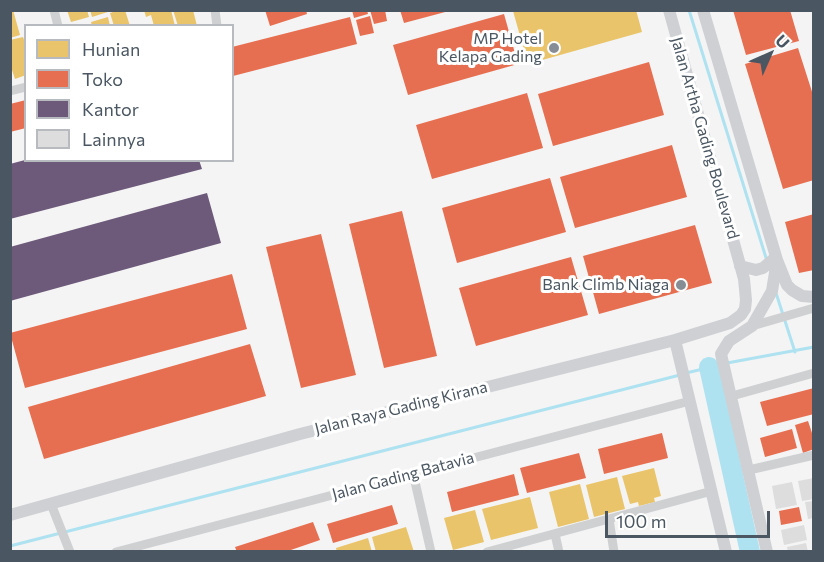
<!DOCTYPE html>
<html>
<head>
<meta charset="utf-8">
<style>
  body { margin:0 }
  #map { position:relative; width:824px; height:562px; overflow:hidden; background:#f4f4f4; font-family:Commissioner,sans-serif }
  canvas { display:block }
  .frame { position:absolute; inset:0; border:12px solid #4a5661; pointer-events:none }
  .legend { position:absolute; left:24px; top:24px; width:210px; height:138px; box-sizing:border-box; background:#fff; border:2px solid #b7bbc0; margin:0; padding:8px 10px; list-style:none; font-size:18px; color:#4a5661 }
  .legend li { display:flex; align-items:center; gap:12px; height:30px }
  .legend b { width:30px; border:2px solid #b7bbc0 }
  .north { position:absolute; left:740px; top:24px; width:60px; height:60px; -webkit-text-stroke:4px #fff; paint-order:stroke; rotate:45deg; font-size:16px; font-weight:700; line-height:24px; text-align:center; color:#4a5661 }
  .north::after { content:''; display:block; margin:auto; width:21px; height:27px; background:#4a5661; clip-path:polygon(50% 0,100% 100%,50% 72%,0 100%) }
  .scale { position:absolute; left:605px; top:511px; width:165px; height:27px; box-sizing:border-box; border:3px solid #4a5661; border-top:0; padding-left:8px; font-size:18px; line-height:21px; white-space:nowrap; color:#4a5661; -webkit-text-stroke:4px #fff; paint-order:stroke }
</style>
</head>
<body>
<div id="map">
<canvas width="824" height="562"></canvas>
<div class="frame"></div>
<ul class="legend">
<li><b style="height:16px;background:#e9c46a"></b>Hunian</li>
<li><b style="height:16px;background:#e76f51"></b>Toko</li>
<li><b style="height:16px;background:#6d597a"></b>Kantor</li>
<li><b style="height:16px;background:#ddddde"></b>Lainnya</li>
</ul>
<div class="north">U</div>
<div class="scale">100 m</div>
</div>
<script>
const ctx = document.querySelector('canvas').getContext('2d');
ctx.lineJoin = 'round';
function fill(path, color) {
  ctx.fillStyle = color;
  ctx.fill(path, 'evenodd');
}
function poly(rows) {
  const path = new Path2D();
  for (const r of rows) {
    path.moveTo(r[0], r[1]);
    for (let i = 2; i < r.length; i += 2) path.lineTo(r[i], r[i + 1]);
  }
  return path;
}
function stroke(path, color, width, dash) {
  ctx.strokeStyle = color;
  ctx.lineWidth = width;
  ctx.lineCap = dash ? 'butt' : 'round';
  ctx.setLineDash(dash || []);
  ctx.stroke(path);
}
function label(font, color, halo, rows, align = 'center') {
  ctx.font = font + ' Commissioner,sans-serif';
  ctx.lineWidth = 6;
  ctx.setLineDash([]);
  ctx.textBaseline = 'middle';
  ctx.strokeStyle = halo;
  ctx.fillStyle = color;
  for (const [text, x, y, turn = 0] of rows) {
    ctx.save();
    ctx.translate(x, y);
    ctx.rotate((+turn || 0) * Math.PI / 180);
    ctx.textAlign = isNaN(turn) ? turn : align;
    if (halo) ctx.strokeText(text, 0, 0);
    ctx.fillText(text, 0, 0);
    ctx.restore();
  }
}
fill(poly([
  [10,10,13,10,20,35,10,38],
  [67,10,87,10,89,17,71,22],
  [90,10,111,10,111,11,92,17],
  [119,10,125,10,130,26,114,26,110,13],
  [144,10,171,10,175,26,154,26,151,15,146,17],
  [173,10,193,10,197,26,178,26],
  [515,10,636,10,642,32,528,64,513,11],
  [108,17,110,26,92,26,91,22],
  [23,37,26,45,26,75,15,79,10,64,10,40],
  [654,468,661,496,654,498,655,502,639,506,638,502,630,504,622,476],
  [617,477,625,509,594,517,586,485],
  [580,484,589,519,558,527,549,492],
  [530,497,538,528,491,540,482,509],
  [475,510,484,542,453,550,444,518],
  [406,527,414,552,376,552,372,537],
  [368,538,372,552,337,552,336,548]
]), '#e9c46a');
fill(poly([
  [265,10,306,10,307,14,270,26],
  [352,10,367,10,368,14,354,18],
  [370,10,385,10,387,21,374,24],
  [400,10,449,10,449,11,404,23],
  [733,10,790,10,799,41,746,55],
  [504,14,518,64,408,95,393,45],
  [370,16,374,33,360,36,356,20],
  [350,17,357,44,233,76,232,47],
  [798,48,814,98,814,180,783,189,745,64],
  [649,62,664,115,553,146,538,94],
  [527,93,543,148,432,179,416,125],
  [26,100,26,128,10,132,10,104],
  [672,145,687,197,575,228,560,177],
  [550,178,566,232,457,263,442,208],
  [402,211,437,356,384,368,349,224],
  [814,214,814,270,799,273,785,222],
  [695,225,712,283,599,314,583,256],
  [321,234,356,375,301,388,266,247],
  [571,257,588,315,476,346,459,288],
  [232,274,247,329,25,388,10,333],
  [250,344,266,396,44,459,28,407],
  [814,388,814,414,767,426,760,402],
  [808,421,814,439,814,449,803,453,795,425],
  [792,429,797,448,765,457,760,438],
  [662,433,668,458,604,474,598,449],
  [579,453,586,478,527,493,520,468],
  [514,474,519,495,452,512,447,492],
  [392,505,398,524,333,543,327,524],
  [799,507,802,521,781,525,779,511],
  [313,522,320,540,285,552,237,552,235,547]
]), '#e76f51');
fill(poly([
  [25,160,199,160,202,169,10,219,10,164],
  [207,193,221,243,10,301,10,247]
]), '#6d597a');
stroke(poly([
  [689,10,767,261],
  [776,293,795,352],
  [727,363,814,347],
  [686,373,720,365],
  [10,546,680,375]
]), '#aee2f0', 3);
stroke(poly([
  [709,367,750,552]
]), '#aee2f0', 20);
fill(poly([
  [814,478,814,499,802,501,798,481],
  [792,482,797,505,776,509,772,486],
  [814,501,814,518,808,519,805,502],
  [804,525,807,540,784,545,781,530],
  [806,543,808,552,788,552,787,547]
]), '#ddddde');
stroke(poly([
  [54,10,58,26],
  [215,10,217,26],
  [10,91,26,87],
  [752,326,814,308],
  [732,396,814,373],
  [749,470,814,455],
  [413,473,431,552],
  [51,504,70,552],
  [609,519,614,552],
  [555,534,559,552],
  [116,552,690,401],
  [487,552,712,491]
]), '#ced0d2', 9);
stroke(poly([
  [703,10,777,260,787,285,792,290,802,296,814,297],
  [740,266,756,270,763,268,776,257],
  [675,340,726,552],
  [10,515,300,434,675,340,730,323,741,315,745,309,746,300,744,279,669,10],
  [767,552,721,354,729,341,752,326,772,291,777,260]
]), '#ced0d4', 12);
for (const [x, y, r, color] of [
  [554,48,6,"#868d94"],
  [681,285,6,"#868d94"]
]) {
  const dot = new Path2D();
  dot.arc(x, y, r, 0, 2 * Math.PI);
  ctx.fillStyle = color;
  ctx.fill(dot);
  stroke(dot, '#fff', 2);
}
label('16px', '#4a5661', '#fff', [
  ["MP Hotel",542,39],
  ["Kelapa Gading",542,57],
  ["Bank Climb Niaga",669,285]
], 'right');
label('16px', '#4a5661', '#fff', [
  ["Jalan Artha Gading Boulevard",705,138,74],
  ["Jalan Raya Gading Kirana",401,408,-14],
  ["Jalan Gading Batavia",403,476,-15]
]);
</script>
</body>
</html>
